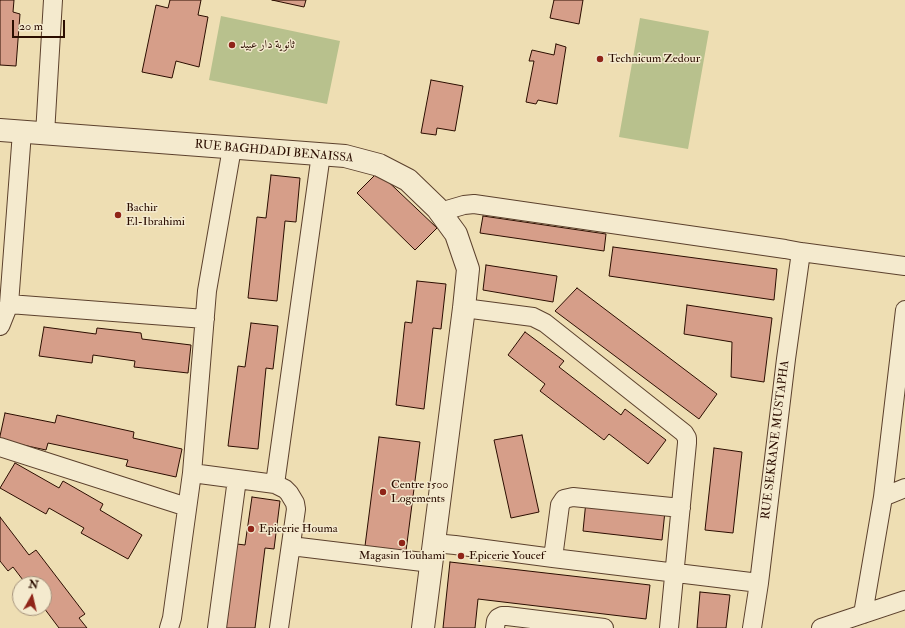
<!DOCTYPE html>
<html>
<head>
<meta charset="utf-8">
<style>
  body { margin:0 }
  #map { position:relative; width:905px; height:628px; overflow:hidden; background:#eedeb3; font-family:"IM FELL Double Pica",serif }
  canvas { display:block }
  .north { position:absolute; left:12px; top:576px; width:40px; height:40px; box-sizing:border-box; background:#f4eace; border:1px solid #a4927c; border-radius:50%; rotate:8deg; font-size:11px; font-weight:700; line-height:16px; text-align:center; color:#2b0d00 }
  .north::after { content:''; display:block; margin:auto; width:14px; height:18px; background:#8f2418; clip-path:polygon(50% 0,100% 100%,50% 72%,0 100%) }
  .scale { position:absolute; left:12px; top:20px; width:53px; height:18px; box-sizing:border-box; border:2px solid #2b0d00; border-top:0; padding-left:5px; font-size:12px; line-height:14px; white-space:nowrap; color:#2b0d00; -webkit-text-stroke:3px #f4eace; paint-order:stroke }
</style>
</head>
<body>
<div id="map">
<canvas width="905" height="628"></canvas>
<div class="north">N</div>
<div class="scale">20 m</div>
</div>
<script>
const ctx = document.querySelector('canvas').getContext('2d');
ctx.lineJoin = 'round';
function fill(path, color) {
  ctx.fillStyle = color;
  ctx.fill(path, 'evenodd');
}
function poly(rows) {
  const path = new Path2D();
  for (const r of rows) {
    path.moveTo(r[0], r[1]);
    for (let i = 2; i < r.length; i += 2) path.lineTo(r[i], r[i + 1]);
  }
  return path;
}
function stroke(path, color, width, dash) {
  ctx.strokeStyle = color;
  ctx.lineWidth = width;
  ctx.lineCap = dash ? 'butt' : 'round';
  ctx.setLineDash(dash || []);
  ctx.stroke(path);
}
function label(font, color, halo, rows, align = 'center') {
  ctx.font = font + ' "IM FELL Double Pica",Amiri,serif';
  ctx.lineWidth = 3;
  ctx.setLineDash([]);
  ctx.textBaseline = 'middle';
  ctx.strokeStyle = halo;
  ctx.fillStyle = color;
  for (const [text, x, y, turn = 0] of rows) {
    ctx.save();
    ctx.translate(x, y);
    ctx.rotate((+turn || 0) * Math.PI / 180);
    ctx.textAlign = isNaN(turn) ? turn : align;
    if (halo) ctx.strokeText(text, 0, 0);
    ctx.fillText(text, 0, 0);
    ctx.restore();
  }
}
fill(poly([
  [221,16,340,41,327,104,209,80],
  [640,18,709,31,688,149,619,137]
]), '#b8c18d');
const building = poly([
  [0,0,14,0,13,12,20,14,16,66,0,65,0,0],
  [170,0,201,0,198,15,208,17,199,67,176,61,172,78,142,72,156,5,168,8,170,0],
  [272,0,306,0,304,7,272,0],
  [554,0,583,0,579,24,550,18,554,0],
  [556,44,566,47,557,104,538,100,536,104,526,102,534,61,529,61,532,50,554,55,556,44],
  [431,80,463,86,455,131,437,128,436,135,421,133,431,80],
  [378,172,437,228,415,250,357,193,378,172],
  [271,175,300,178,296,222,285,221,277,301,248,298,257,217,266,218,271,175],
  [483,216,606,234,604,251,480,233,483,216],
  [613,247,777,269,774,300,609,276,613,247],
  [486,265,557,276,553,302,483,290,486,265],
  [417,281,446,284,441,329,433,328,424,409,396,405,405,322,412,323,417,281],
  [577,288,717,394,699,419,555,311,577,288],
  [687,305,772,318,764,382,731,377,732,342,684,334,687,305],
  [251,323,278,326,273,369,266,368,258,449,228,446,238,366,245,367,251,323],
  [44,327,96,334,97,328,141,333,142,339,191,345,188,373,134,367,135,361,93,355,92,363,39,356,44,327],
  [525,332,564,361,559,367,621,415,625,409,666,440,648,464,609,434,604,440,540,391,545,384,508,355,525,332],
  [5,413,55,423,57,415,134,432,133,438,182,449,176,477,126,466,128,460,48,443,46,450,0,440,0,436,5,413],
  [522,435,539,512,511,518,494,440,522,435],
  [379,437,420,442,406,551,365,546,379,437],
  [714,448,742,452,733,533,705,530,714,448],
  [15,463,59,488,63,481,103,504,100,510,142,535,128,559,81,533,84,528,49,508,46,514,0,488,15,463],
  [252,497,280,501,274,549,265,548,255,628,226,628,237,544,245,545,252,497],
  [586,501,665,511,662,540,583,531,586,501],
  [0,517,29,555,36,550,85,614,79,618,87,628,59,628,44,608,44,584,26,584,13,567,8,571,0,561,0,517],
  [450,562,650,585,646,619,478,599,475,628,443,628,450,562],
  [700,592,730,595,726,628,697,628,700,592]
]);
fill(building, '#d69e89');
stroke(building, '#2b0d00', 1);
const minor = poly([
  [45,134,53,0],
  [440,212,464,205,474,204,785,249,801,252,905,266],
  [9,304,205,319],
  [464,308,533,317,545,323,684,433,687,438,687,443,669,628],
  [0,326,1,324,9,304,22,132],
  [0,447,187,507],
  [192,473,275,484,321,154],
  [275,484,285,489,289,493,295,503,296,509,279,628],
  [883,497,905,488],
  [434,543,455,545,553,558,759,583],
  [291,546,431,563],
  [553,558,560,505,564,499,573,497,681,508],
  [863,614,883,497,905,310],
  [169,628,172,618,192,473,207,291,232,148],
  [217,628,237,479],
  [495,628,496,621,498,618,502,616,507,616,604,628],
  [752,628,759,583,786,359,801,252],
  [821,628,905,600]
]);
const tertiary = poly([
  [0,130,345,156,379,165,408,180,437,208,456,234,468,269,464,308,423,628]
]);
stroke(minor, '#5c412d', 20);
stroke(tertiary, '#5c412d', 24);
stroke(minor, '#f4eace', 18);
stroke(tertiary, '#f4eace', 22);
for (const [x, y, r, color] of [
  [232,45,4,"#8f2418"],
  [600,59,4,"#8f2418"],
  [118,215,4,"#8f2418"],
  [383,492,4,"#8f2418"],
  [251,529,4,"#8f2418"],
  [402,543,4,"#8f2418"],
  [461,556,4,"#8f2418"]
]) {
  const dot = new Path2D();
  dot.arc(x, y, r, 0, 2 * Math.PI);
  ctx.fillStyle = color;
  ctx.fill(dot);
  stroke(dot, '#f4eace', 1.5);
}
label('12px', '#2b0d00', '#f4eace', [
  ["ثانوية دار عبيد",240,45],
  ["Technicum Zedour",608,59],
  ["Bachir",126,208],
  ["El-Ibrahimi",126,222],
  ["Centre 1500",391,485],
  ["Logements",391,499],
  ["Epicerie Houma",259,529],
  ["Magasin Touhami",402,556,"center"],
  ["Epicerie Youcef",469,556]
], 'left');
label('12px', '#2b0d00', '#f4eace', [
  ["RUE BAGHDADI BENAISSA",274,152,5],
  ["RUE SEKRANE MUSTAPHA",776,440,-83]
]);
</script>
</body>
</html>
